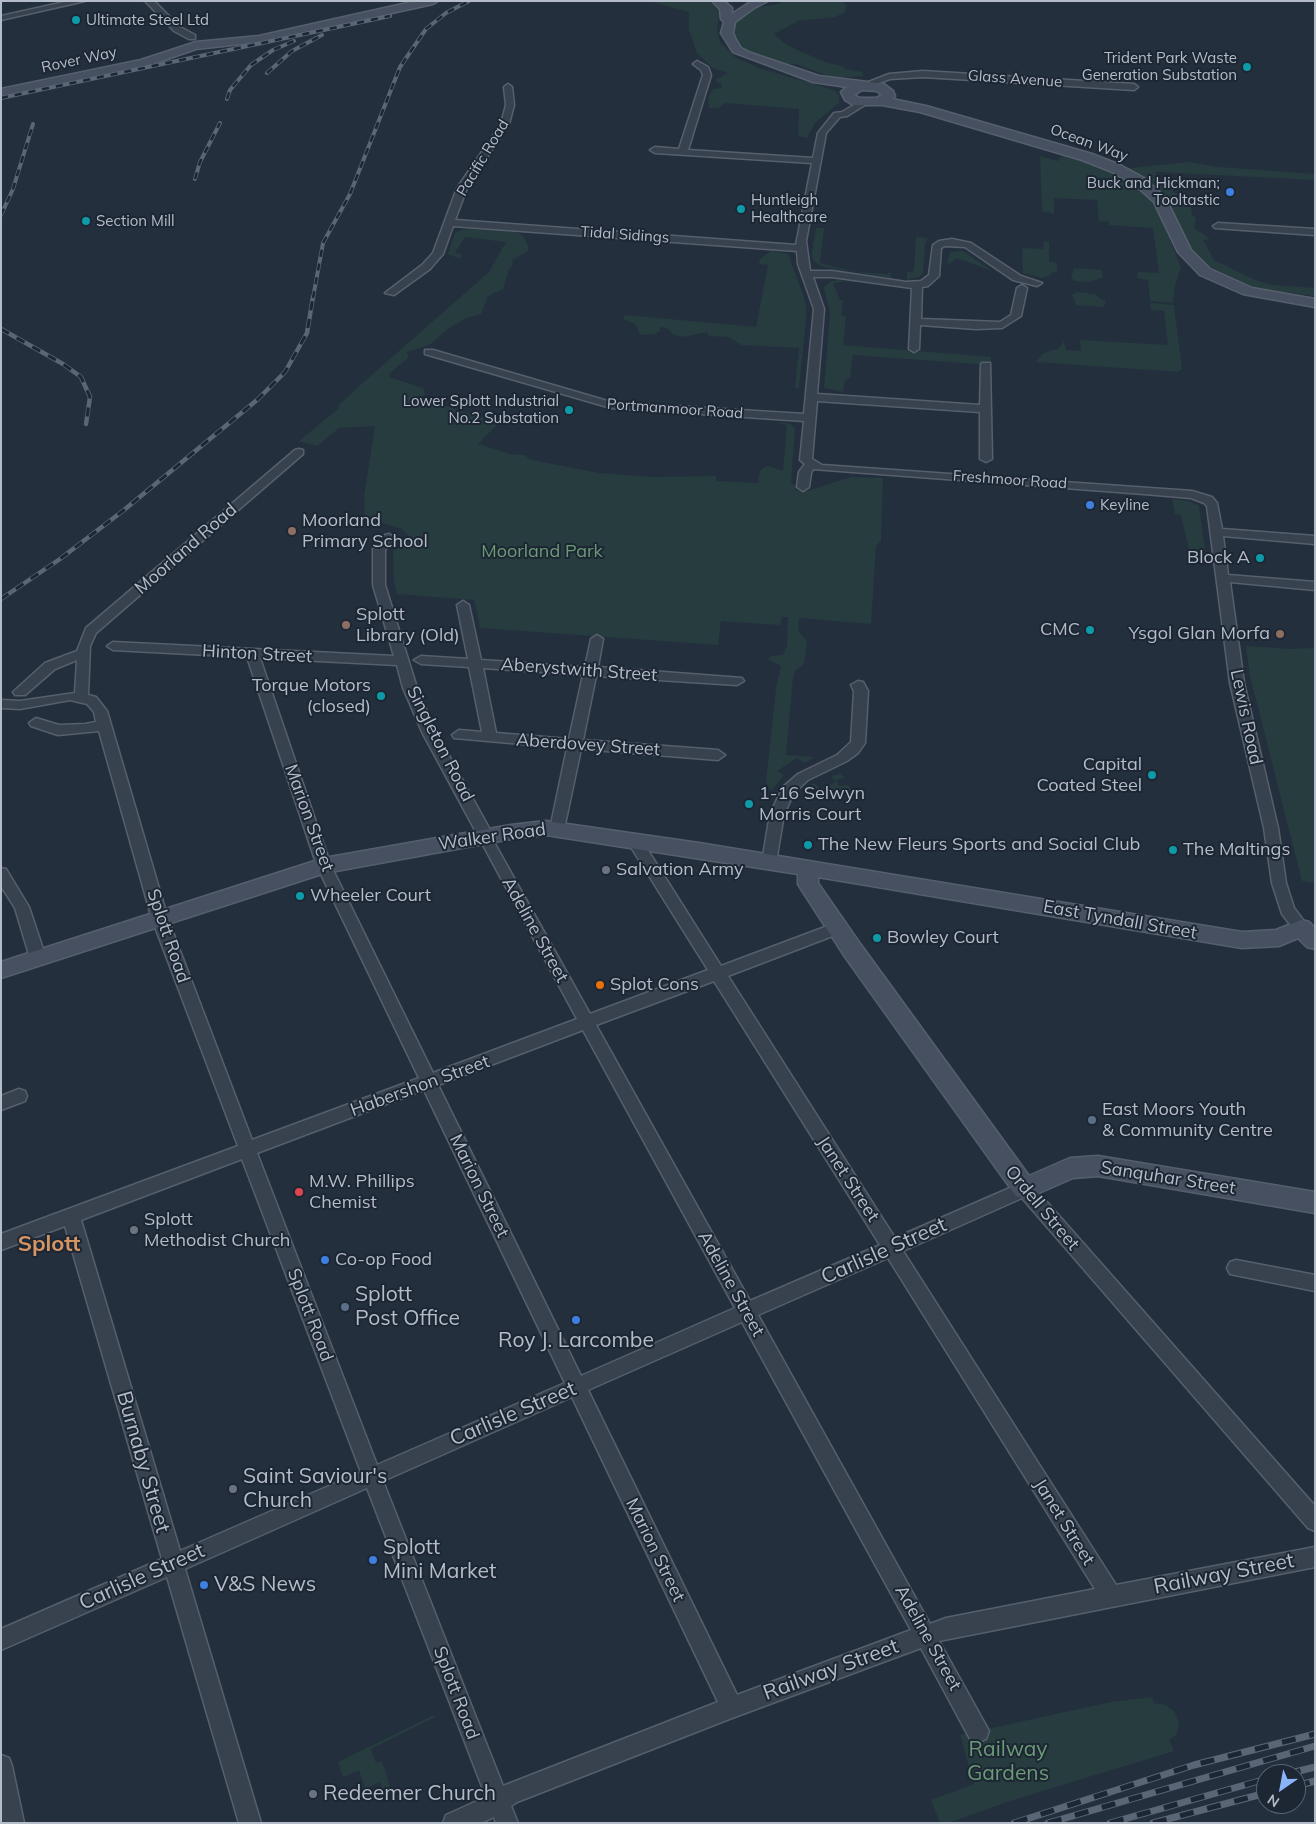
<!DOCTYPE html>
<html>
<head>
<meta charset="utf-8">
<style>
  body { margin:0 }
  #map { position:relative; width:1316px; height:1824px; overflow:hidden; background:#242f3e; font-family:Mulish,sans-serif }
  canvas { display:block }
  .frame { position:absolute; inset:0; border:2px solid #b4bcc9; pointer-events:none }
  .north { position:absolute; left:1256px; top:1764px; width:50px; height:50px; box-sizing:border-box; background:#1d2633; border:1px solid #59626f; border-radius:50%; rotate:213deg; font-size:14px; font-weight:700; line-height:20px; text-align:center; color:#b4bcc9 }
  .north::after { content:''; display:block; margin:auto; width:18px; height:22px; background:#8ab4f8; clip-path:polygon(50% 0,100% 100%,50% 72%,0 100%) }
</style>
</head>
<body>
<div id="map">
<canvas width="1316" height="1824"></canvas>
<div class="frame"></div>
<div class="north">N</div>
</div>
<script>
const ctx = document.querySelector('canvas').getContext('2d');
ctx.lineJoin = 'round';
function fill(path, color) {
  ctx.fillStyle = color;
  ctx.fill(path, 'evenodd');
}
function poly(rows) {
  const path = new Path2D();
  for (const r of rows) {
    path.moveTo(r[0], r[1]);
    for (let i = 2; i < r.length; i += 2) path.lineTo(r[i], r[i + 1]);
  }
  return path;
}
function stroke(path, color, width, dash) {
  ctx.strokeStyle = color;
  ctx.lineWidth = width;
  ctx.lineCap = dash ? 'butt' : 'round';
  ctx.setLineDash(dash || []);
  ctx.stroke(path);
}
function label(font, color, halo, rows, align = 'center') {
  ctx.font = font + ' Mulish,sans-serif';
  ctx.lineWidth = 4;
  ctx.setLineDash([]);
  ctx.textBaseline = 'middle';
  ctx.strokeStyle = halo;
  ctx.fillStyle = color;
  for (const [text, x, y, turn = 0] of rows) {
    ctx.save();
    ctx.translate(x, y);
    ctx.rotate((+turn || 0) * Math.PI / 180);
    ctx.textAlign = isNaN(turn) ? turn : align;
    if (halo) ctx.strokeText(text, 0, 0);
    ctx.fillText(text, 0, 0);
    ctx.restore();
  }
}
fill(poly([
  [649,1,706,1,712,4,718,9,719,14,717,29,720,42,735,57,759,68,834,90,839,95,839,103,815,123,807,138,798,136,799,109,726,103,718,108,709,108,708,97,713,89,721,88,722,85,715,80,728,73,713,68,697,53,689,30,689,12],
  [784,1,841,1,847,5,844,13,835,17,798,21,774,34,785,44,797,50,828,63,843,66,844,69,862,72,864,76,834,78,796,64,784,65,751,53,734,40,733,31,737,21,747,12,752,8,778,4],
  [1064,155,1089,163,1121,177,1148,197,1157,207,1181,267,1175,285,1173,303,1150,301,1148,280,1137,278,1138,272,1159,273,1153,228,1109,225,1109,222,1099,221,1097,200,1054,198,1054,214,1042,211,1040,156,1057,161],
  [1189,162,1219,167,1315,174,1315,180,1156,172,1156,177,1179,196,1186,207,1191,207,1192,214,1196,219,1194,228,1209,238,1210,239,1203,240,1214,260,1255,280,1273,285,1315,288,1315,296,1260,289,1232,279,1210,267,1192,250,1171,206,1158,189,1130,168],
  [816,228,824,228,820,263,856,272,888,274,890,270,891,278,824,267,819,265,813,260,812,252],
  [471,229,515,232,523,236,529,248,527,252,512,260,513,265,509,269,503,289,488,296,481,314,467,318,449,328,431,344,407,352,409,357,389,374,389,377,423,388,425,394,421,398,499,423,478,444,510,454,524,455,532,460,599,473,652,477,716,476,716,481,758,483,760,471,763,468,769,466,783,471,787,425,779,423,781,422,791,424,795,429,791,482,796,486,795,490,807,491,851,477,883,478,881,541,876,546,871,624,799,618,798,630,807,642,804,664,795,671,793,677,786,755,815,757,804,763,797,758,777,771,784,775,771,791,766,783,776,688,781,666,768,659,771,656,783,655,787,646,788,617,782,617,781,625,721,621,718,645,480,628,474,600,397,594,394,582,393,551,405,545,408,535,402,529,365,518,364,497,375,426,339,428,317,446,299,441,339,408,339,405,358,387,489,272,506,242,465,237,455,253,462,254,460,259,448,254,455,233,461,230],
  [916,237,928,238,925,243,923,273,919,277,907,280,907,272,914,271],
  [1044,241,1049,242,1049,262,1057,263,1057,272,1053,272,1049,276,1042,278,1023,273,1022,248,1043,249],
  [771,251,788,254,806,303,806,321,799,388,795,387,799,348,742,345,728,337,709,336,707,332,683,337,674,335,667,328,660,327,660,331,655,334,640,335,635,324,623,319,625,315,756,327,768,265,759,264,760,259],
  [963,251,966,253,992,271,957,258,947,265,950,252],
  [1074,268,1101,270,1103,277,1090,282,1075,281,1071,278],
  [839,280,848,281,833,283,840,300,843,300,841,315,846,317,843,345,991,357,991,365,853,355,850,378,845,380,843,392,824,388,830,313,824,287,831,281],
  [1077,292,1095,294,1102,300,1106,300,1104,307,1076,305,1072,295],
  [1150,303,1174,305,1182,369,1178,372,1036,362,1042,354,1059,348,1064,341,1066,350,1081,351,1080,340,1168,345,1164,311,1151,310],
  [1172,499,1189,501,1199,506,1205,550,1189,549,1181,515,1175,514],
  [1246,646,1289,649,1315,648,1315,883,1302,881,1250,676],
  [840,774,845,778,836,780,839,786,848,785,852,792,806,789,814,783,820,789,836,782,831,776],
  [1152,1697,1154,1703,1165,1705,1174,1711,1178,1719,1179,1726,1176,1735,1169,1740,1174,1751,1010,1801,948,1823,940,1823,931,1800,974,1784,960,1735,1111,1702],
  [434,1715,435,1717,371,1749,376,1763,382,1761,390,1786,383,1790,380,1782,365,1789,359,1770,343,1777,338,1762]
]), '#263c3f');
const street = poly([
  [69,1,85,1,1,20,1,16,69,1],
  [145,1,154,1,180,27,195,35,195,39,189,39,174,31,145,1],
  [697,61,708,67,711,75,688,150,813,158,818,133,834,113,842,112,861,101,868,103,847,116,840,117,826,133,806,241,810,271,832,271,906,282,921,281,929,275,933,245,939,241,952,239,971,243,1021,276,1042,283,1037,286,1013,280,965,247,945,246,941,248,939,276,928,286,922,287,921,319,1000,322,1011,315,1017,288,1022,285,1027,288,1021,316,1002,328,976,329,920,325,919,349,914,352,909,349,912,288,832,277,813,277,824,309,817,394,980,405,981,365,982,363,990,363,992,459,986,462,980,459,980,412,817,401,812,459,822,465,1192,491,1212,497,1217,503,1222,529,1315,536,1315,544,1223,536,1228,575,1315,582,1315,590,1230,582,1244,683,1278,828,1286,883,1294,908,1309,928,1306,932,1296,932,1282,914,1272,883,1264,828,1230,683,1207,506,1204,503,1191,498,1144,494,813,469,811,473,809,487,803,491,797,487,799,472,805,464,800,460,804,421,611,408,425,354,425,350,433,350,611,402,804,414,814,309,798,264,797,251,453,226,443,254,430,269,394,295,385,293,422,265,433,253,457,188,501,124,506,105,504,87,508,84,512,87,514,105,509,124,467,188,455,220,796,245,812,163,655,153,650,150,655,147,679,149,703,75,701,70,693,64,697,61],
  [923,71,1134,84,1138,87,1134,90,923,77,890,79,865,88,861,85,889,74,923,71],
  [1218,223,1315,229,1315,235,1215,228,1213,226,1218,223],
  [299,449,303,450,303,454,96,633,90,646,88,695,96,697,107,711,168,919,252,1140,419,1078,317,866,247,657,113,650,107,646,113,642,394,656,373,585,373,549,385,535,389,534,395,538,385,550,385,585,417,688,436,732,489,828,495,844,590,1014,708,970,629,844,627,840,629,836,639,836,721,966,833,924,843,924,846,928,843,932,728,976,895,1238,1019,1184,1025,1182,1031,1184,1315,1506,1315,1531,1308,1528,1022,1198,903,1251,1116,1585,1315,1547,1315,1567,939,1641,989,1731,986,1739,978,1742,970,1739,921,1648,732,1718,517,1802,511,1806,518,1823,496,1823,494,1817,481,1823,443,1823,446,1815,486,1797,367,1488,185,1569,261,1823,239,1823,167,1577,1,1650,1,1629,162,1559,65,1226,1,1250,1,1234,238,1146,152,919,99,731,58,735,31,726,29,723,36,718,59,725,85,724,96,722,94,712,87,704,70,700,20,709,1,708,1,700,20,701,75,693,77,660,55,669,25,695,15,695,13,692,45,663,77,651,86,628,295,450,299,449],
  [260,658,397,665,403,688,422,732,577,1019,433,1073,331,866,260,658],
  [714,981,880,1245,750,1301,596,1025,714,981],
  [583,1030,735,1308,581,1376,438,1085,583,1030],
  [424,1090,565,1383,377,1465,257,1153,424,1090],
  [242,1159,361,1472,180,1551,81,1220,242,1159],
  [888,1258,1095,1589,946,1618,930,1624,758,1315,888,1258],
  [742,1322,911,1630,737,1695,588,1390,742,1322],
  [572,1397,718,1702,503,1786,383,1481,572,1397],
  [463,601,469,605,481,660,585,667,591,639,597,635,603,639,598,667,742,678,744,681,737,685,596,676,583,740,718,750,725,755,718,760,581,749,564,829,557,834,552,833,550,829,567,748,454,738,452,735,459,730,482,732,469,667,421,664,414,660,421,656,468,659,457,605,463,601],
  [483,668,583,675,569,739,496,733,483,668],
  [858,681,863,682,868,691,865,743,858,753,847,761,808,780,794,793,784,814,776,862,774,866,764,866,762,862,770,814,783,787,798,774,837,755,851,742,854,691,851,685,858,681],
  [1,868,6,869,29,907,46,958,43,962,38,964,33,962,30,958,15,908,1,886,1,868],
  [19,1089,25,1091,27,1096,25,1101,1,1110,1,1096,19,1089],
  [1236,1260,1315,1275,1315,1291,1230,1274,1227,1268,1230,1262,1236,1260],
  [1,1755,9,1758,12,1766,24,1823,2,1823,1,1755]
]);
const secondary = poly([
  [416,1,438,1,433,4,259,42,196,49,144,67,1,97,1,89,141,60,196,42,259,36,416,1],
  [712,1,724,1,732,8,732,14,752,1,768,1,754,8,735,22,733,33,736,40,741,48,751,53,819,76,884,84,893,91,895,96,892,99,926,106,1092,154,1120,165,1144,178,1165,197,1191,250,1210,269,1252,288,1315,299,1315,307,1243,294,1200,275,1178,252,1154,202,1134,184,1110,171,1082,160,920,112,882,105,853,105,845,100,841,92,847,87,813,82,733,52,721,33,724,22,721,19,720,9,712,1],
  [862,90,877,91,882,95,876,98,860,98,854,95,862,90],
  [546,821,699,843,1242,932,1276,930,1301,920,1309,922,1315,928,1315,949,1307,947,1298,938,1279,946,1242,948,818,877,818,883,861,945,1029,1176,1070,1158,1098,1156,1315,1192,1315,1213,1098,1176,1073,1178,1025,1199,1016,1196,845,957,801,889,798,884,798,874,546,835,511,839,325,873,1,978,1,962,324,858,511,825,546,821]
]);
stroke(street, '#565f6c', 3);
stroke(secondary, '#565f6c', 3);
fill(street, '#38414e');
fill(secondary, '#465061');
const railFar2 = poly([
  [267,73,292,51,322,35],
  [1,98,390,16],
  [227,99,230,90,251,65,273,50,294,41],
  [195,179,200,162,220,123],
  [1,215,13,189,33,124],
  [313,298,323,243,350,194,400,67,426,29,446,13,469,1]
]);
const railFar1 = poly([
  [1,329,63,364,81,377,90,397,86,424],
  [1,599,60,559,124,510,257,400,285,372,307,333,313,297]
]);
const rail = poly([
  [1287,1774,1315,1767],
  [1296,1786,1315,1781],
  [1014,1823,1194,1765,1315,1734],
  [1048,1823,1315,1746],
  [1110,1823,1266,1779],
  [1153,1823,1266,1793]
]);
stroke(railFar2, '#5a6575', 4);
stroke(railFar1, '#5a6575', 4.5);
stroke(rail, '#5a6575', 7);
stroke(railFar2, '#1d2633', 2.5, [7]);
stroke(railFar1, '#1d2633', 3, [9]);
stroke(rail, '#1d2633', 5, [14]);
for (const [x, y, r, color] of [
  [76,20,5,"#0f9aa8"],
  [1247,67,5,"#0f9aa8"],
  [1230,192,5,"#3f7fe0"],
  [741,209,5,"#0f9aa8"],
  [86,221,5,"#0f9aa8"],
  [569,410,5,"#0f9aa8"],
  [1090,505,5,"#3f7fe0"],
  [292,531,5,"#8d6e63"],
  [1260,558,5,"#0f9aa8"],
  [346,625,5,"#8d6e63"],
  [1090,630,5,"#0f9aa8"],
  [1280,634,5,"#8d6e63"],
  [381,696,5,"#0f9aa8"],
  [1152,775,5,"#0f9aa8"],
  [749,804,5,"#0f9aa8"],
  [808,845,5,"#0f9aa8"],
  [1173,850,5,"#0f9aa8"],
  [606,870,5,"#6b7280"],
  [300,896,5,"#0f9aa8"],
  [877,938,5,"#0f9aa8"],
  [600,985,5,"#e8710a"],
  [1092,1120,5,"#5c6f8a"],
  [299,1192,5,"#e0444e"],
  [134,1230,5,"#6b7280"],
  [325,1260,5,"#3f7fe0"],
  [345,1307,5,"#5c6f8a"],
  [576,1320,5,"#3f7fe0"],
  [233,1489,5,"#6b7280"],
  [373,1560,5,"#3f7fe0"],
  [204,1585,5,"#3f7fe0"],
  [313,1794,5,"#6b7280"]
]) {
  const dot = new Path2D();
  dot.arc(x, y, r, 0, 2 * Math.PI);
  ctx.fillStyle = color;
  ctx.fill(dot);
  stroke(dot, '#1d2633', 2);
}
label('15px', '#b4bcc9', '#1d2633', [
  ["Ultimate Steel Ltd",86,20],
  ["Trident Park Waste",1237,58,"right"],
  ["Generation Substation",1237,75,"right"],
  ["Buck and Hickman;",1220,183,"right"],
  ["Tooltastic",1220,200,"right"],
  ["Huntleigh",751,200],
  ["Healthcare",751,217],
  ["Section Mill",96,221],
  ["Lower Splott Industrial",559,401,"right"],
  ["No.2 Substation",559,418,"right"],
  ["Keyline",1100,505]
], 'left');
label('15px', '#b4bcc9', '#1d2633', [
  ["Rover Way",79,60,-12],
  ["Glass Avenue",1015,79,4],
  ["Ocean Way",1089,143,20],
  ["Pacific Road",483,158,-59],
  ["Tidal Sidings",625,235,4],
  ["Portmanmoor Road",675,409,4],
  ["Freshmoor Road",1010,480,4]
]);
label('18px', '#b4bcc9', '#1d2633', [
  ["Moorland",302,521],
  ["Primary School",302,542],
  ["Block A",1250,558,"right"],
  ["Splott",356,615],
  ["Library (Old)",356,636],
  ["CMC",1080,630,"right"],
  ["Ysgol Glan Morfa",1270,634,"right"],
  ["Torque Motors",371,686,"right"],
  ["(closed)",371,707,"right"],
  ["Capital",1142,765,"right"],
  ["Coated Steel",1142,786,"right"],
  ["1-16 Selwyn",759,794],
  ["Morris Court",759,815],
  ["The New Fleurs Sports and Social Club",818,845],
  ["The Maltings",1183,850],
  ["Salvation Army",616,870],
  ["Wheeler Court",310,896],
  ["Bowley Court",887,938],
  ["Splot Cons",610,985],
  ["East Moors Youth",1102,1110],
  ["& Community Centre",1102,1131],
  ["M.W. Phillips",309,1182],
  ["Chemist",309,1203],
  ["Splott",144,1220],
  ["Methodist Church",144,1241],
  ["Co-op Food",335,1260]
], 'left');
label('18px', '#b4bcc9', '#1d2633', [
  ["Moorland Road",186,549,-41],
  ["Hinton Street",257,654,3],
  ["Aberystwith Street",579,670,4],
  ["Lewis Road",1246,717,78],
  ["Singleton Road",440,744,63],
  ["Aberdovey Street",588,745,4],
  ["Marion Street",309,818,70],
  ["Walker Road",492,837,-8],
  ["East Tyndall Street",1120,920,10],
  ["Adeline Street",535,930,61],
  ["Splott Road",168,936,71],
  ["Habershon Street",420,1086,-20],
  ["Sanquhar Street",1168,1178,9],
  ["Janet Street",848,1179,57],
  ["Marion Street",479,1186,64],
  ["Ordell Street",1042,1208,50],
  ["Adeline Street",731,1284,61],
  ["Splott Road",310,1315,69],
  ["Janet Street",1064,1522,58],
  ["Marion Street",655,1550,64],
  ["Adeline Street",928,1638,61],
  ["Splott Road",456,1693,69]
]);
label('18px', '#6b9a76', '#1d2633', [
  ["Moorland Park",542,552]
]);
label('21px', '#b4bcc9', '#1d2633', [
  ["Carlisle Street",884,1251,-24],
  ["Carlisle Street",513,1414,-23],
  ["Burnaby Street",143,1462,74],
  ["Railway Street",1224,1574,-11],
  ["Carlisle Street",142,1577,-24],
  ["Railway Street",831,1670,-20]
]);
label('21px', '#b4bcc9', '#1d2633', [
  ["Splott",355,1295],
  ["Post Office",355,1319],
  ["Roy J. Larcombe",576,1341,"center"],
  ["Saint Saviour's",243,1477],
  ["Church",243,1501],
  ["Splott",383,1548],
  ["Mini Market",383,1572],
  ["V&S News",214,1585],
  ["Redeemer Church",323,1794]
], 'left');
label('21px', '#6b9a76', '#1d2633', [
  ["Railway",1008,1750],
  ["Gardens",1008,1774]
]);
label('bold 22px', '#d59563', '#1d2633', [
  ["Splott",49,1244]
]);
</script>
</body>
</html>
